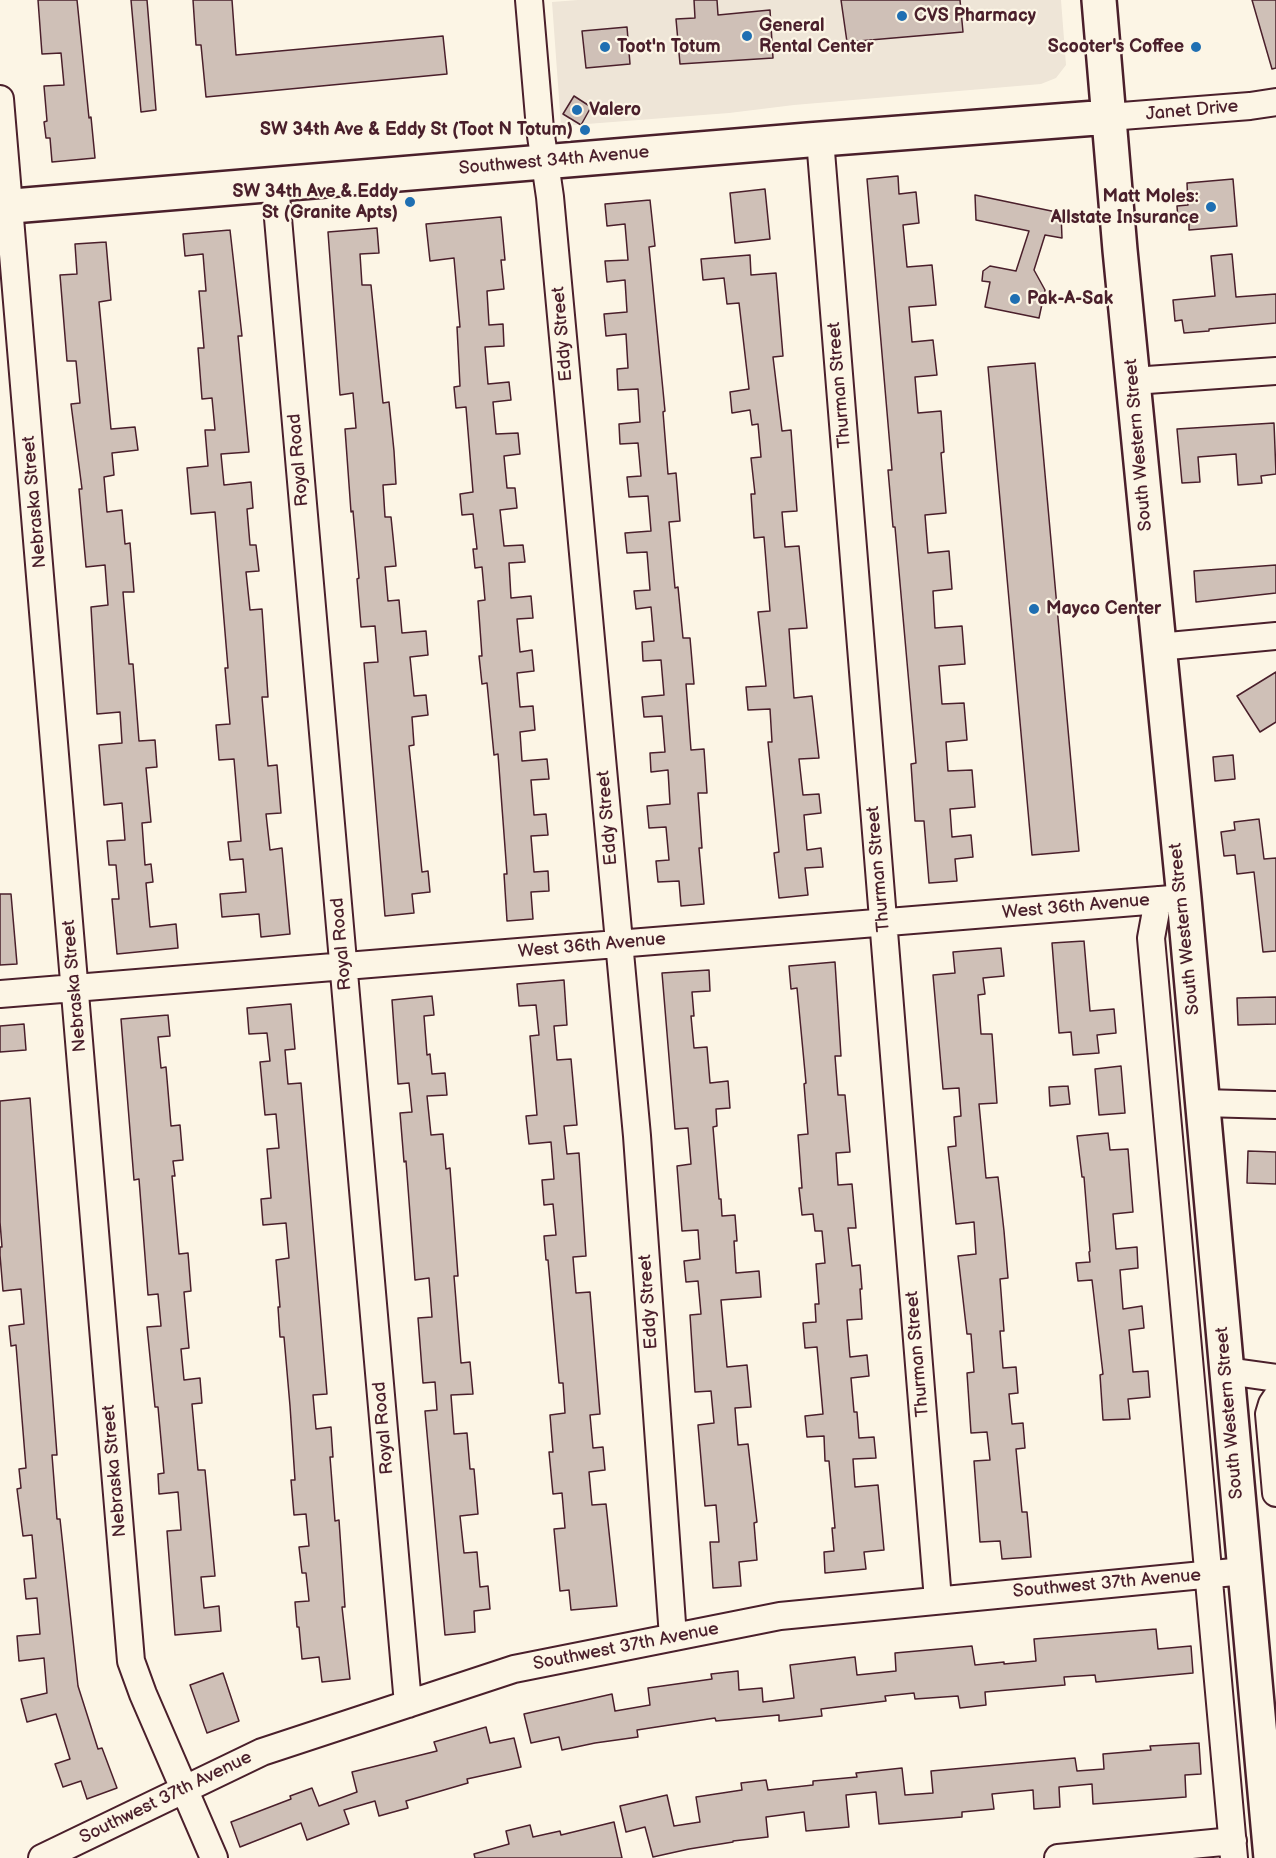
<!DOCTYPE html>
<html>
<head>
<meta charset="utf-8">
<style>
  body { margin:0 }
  canvas { display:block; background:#fcf5e5 }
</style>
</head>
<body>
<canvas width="1276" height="1858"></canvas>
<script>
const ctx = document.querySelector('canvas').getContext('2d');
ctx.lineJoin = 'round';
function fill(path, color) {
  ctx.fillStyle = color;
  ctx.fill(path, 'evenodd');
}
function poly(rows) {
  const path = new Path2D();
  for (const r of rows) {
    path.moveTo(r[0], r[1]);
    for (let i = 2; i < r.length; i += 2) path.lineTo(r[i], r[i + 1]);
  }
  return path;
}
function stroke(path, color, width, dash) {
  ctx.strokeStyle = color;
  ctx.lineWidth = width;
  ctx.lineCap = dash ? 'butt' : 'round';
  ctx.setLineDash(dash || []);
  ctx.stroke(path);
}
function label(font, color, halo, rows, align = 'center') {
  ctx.font = font + ' "Balsamiq Sans",sans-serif';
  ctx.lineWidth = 4.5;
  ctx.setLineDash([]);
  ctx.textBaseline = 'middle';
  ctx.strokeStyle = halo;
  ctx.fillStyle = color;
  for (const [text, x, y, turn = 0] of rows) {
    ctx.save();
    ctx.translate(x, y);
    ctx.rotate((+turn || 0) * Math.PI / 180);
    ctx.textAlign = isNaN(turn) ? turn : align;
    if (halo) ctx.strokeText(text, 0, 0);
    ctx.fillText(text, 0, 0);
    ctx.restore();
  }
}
fill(poly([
  [578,0,1061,0,1066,65,1056,78,1041,84,794,105,729,113,561,126,552,2]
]), '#eee5d7');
const building = poly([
  [38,0,77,0,89,118,91,117,95,158,52,162,50,138,46,138,44,122,47,121,44,86,64,85,61,53,42,54,38,0],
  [131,0,147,0,156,110,141,112,131,0],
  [193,0,232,0,236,55,443,36,447,74,206,97,201,45,196,45,193,0],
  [694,0,717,0,718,15,770,10,773,58,680,64,676,19,695,18,694,0],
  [841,0,960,0,963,32,847,42,841,0],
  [1252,0,1276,0,1276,68,1272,69,1252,0],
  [627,27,630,64,586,68,582,31,627,27],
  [574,96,591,107,581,125,563,114,574,96],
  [898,176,899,194,916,192,919,223,903,225,907,267,932,265,936,305,909,307,912,342,933,340,937,375,915,377,918,413,941,411,944,452,941,453,946,513,925,515,928,553,949,551,952,589,933,591,935,628,962,626,965,664,939,666,942,704,964,703,967,740,946,742,948,771,972,770,975,807,950,809,952,837,971,835,973,857,955,859,957,881,929,883,924,821,915,821,911,764,916,763,895,527,893,527,888,470,892,470,867,179,898,176],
  [1233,179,1237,226,1189,230,1189,219,1178,220,1177,206,1188,205,1187,183,1233,179],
  [765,189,770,239,735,243,730,193,765,189],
  [975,195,1061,213,1062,238,1045,235,1034,270,1045,290,1039,318,985,307,990,282,982,281,983,271,990,266,1016,271,1029,231,976,220,975,195],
  [650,200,655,246,649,247,665,411,663,412,668,474,676,473,680,521,669,522,675,588,678,587,683,638,690,638,694,684,686,684,691,750,704,749,707,793,698,793,702,848,699,848,704,904,681,906,679,881,658,882,656,861,669,860,666,827,649,828,647,806,670,804,668,770,651,772,650,753,665,752,662,716,644,717,642,697,664,695,661,660,643,661,642,642,654,641,651,607,636,609,634,591,650,590,647,552,627,553,625,533,651,531,648,496,629,497,627,477,641,476,638,443,620,444,619,424,640,422,638,389,618,390,617,369,628,368,626,334,606,336,604,314,627,312,625,280,607,282,605,261,628,260,625,224,607,226,605,204,650,200],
  [501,217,505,260,501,260,504,289,487,291,489,325,503,324,504,346,485,347,488,384,509,382,511,400,493,402,496,434,518,433,520,454,504,456,507,488,515,488,517,508,500,510,504,546,523,545,525,562,509,563,511,598,531,596,533,618,517,619,520,652,532,650,534,671,517,673,520,707,533,706,535,730,520,732,522,761,547,759,549,779,531,780,534,815,546,814,548,835,531,836,534,872,548,871,549,891,531,892,533,919,507,921,504,874,507,874,498,754,494,755,487,683,482,684,479,656,482,656,478,601,485,600,482,567,475,568,473,549,477,549,473,514,462,515,460,494,473,492,466,407,456,408,454,387,460,386,457,327,460,327,454,258,430,261,426,224,501,217],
  [377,228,379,253,360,254,362,285,371,285,383,403,389,402,394,451,396,484,383,485,385,517,391,517,396,566,385,567,388,601,399,600,402,633,426,631,428,655,410,657,414,696,426,695,428,715,412,717,414,745,409,746,422,872,428,871,430,892,412,894,414,913,385,916,364,663,378,662,375,626,361,627,357,579,359,578,353,511,351,512,345,429,356,428,353,393,340,395,328,232,377,228],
  [230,230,242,336,238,336,249,452,221,454,224,485,251,482,253,508,247,509,250,545,256,545,259,571,246,572,250,610,262,609,268,697,262,697,268,766,277,765,281,813,266,814,270,850,282,848,290,934,261,937,259,914,222,917,220,894,246,892,243,859,230,860,228,842,241,841,234,759,219,760,216,725,230,724,225,668,228,668,215,512,191,514,187,468,208,466,205,430,215,430,212,398,202,399,198,348,204,348,199,291,206,291,203,254,185,256,183,234,230,230],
  [106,242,111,300,99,302,111,429,135,427,138,450,112,453,114,475,104,477,107,512,122,510,125,544,130,543,134,592,123,592,129,664,133,664,139,741,155,740,157,767,146,768,151,822,142,823,145,865,151,864,153,882,146,883,150,927,176,924,178,948,117,954,112,899,119,899,116,865,109,865,107,841,125,840,122,803,104,805,99,745,122,743,120,712,97,714,91,607,108,605,105,565,86,567,79,489,82,489,71,404,80,403,76,361,67,361,60,275,77,274,75,244,106,242],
  [1232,254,1236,297,1276,294,1276,323,1209,329,1209,331,1184,333,1182,320,1175,321,1173,300,1215,296,1211,256,1232,254],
  [750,255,751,275,776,273,783,356,773,357,782,431,791,430,797,511,782,512,785,547,799,546,807,628,789,629,794,698,812,696,819,758,799,759,803,795,819,794,821,813,804,815,807,850,821,848,823,867,805,868,808,895,779,898,774,853,779,852,768,742,772,742,770,709,748,710,746,687,766,686,758,612,770,611,764,537,754,538,751,494,755,494,751,458,761,457,758,424,752,425,750,410,732,413,730,392,749,389,739,303,727,304,724,278,703,280,701,259,750,255],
  [1035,363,1079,851,1032,855,988,367,1035,363],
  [1274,423,1276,474,1261,476,1262,483,1238,485,1236,454,1198,457,1200,482,1182,483,1177,429,1274,423],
  [1276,565,1276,593,1196,602,1194,571,1276,565],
  [1276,672,1276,722,1260,732,1237,696,1276,672],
  [1233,755,1235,779,1215,781,1213,757,1233,755],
  [1259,819,1264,859,1276,858,1276,951,1263,952,1254,872,1237,874,1235,855,1224,856,1221,832,1235,830,1234,822,1259,819],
  [0,894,11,894,17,964,0,965,0,894],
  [1084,941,1090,1011,1114,1009,1116,1033,1097,1035,1099,1053,1073,1055,1071,1032,1059,1033,1052,943,1084,941],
  [1001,948,1004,976,983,978,985,994,978,995,981,1034,992,1034,997,1103,979,1104,986,1178,998,1177,1004,1231,1008,1278,1000,1279,1004,1331,1000,1331,1003,1368,1016,1367,1018,1393,1009,1394,1012,1424,1023,1423,1025,1448,1016,1449,1022,1512,1027,1512,1031,1557,1002,1559,1000,1541,980,1542,974,1461,990,1460,987,1432,971,1433,967,1373,974,1372,971,1334,967,1334,958,1256,976,1254,974,1222,956,1224,948,1147,956,1146,954,1117,961,1116,959,1088,943,1089,933,975,955,973,953,952,1001,948],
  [835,962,841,1056,835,1056,838,1095,845,1095,850,1152,836,1153,838,1185,852,1184,856,1228,848,1228,852,1266,860,1265,862,1289,860,1289,862,1319,847,1320,850,1357,867,1355,869,1376,851,1378,854,1412,857,1412,859,1438,874,1437,876,1458,853,1459,855,1487,878,1485,884,1550,864,1552,866,1569,825,1573,824,1552,834,1551,832,1528,835,1528,829,1461,825,1461,824,1436,807,1437,805,1416,823,1414,817,1347,805,1348,803,1323,816,1322,815,1304,819,1304,816,1264,825,1263,822,1231,815,1231,813,1214,802,1215,799,1188,802,1188,798,1135,808,1134,804,1084,806,1083,797,988,791,989,789,966,835,962],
  [709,970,710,991,692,992,694,1016,691,1016,694,1048,707,1047,710,1083,728,1081,730,1108,716,1109,717,1126,713,1127,719,1199,721,1199,722,1216,735,1215,737,1241,734,1241,736,1273,759,1271,761,1297,721,1300,727,1367,747,1365,751,1407,735,1408,738,1445,748,1444,757,1522,754,1523,757,1560,739,1562,741,1586,713,1588,710,1542,719,1542,716,1505,705,1506,698,1425,714,1423,711,1391,695,1392,690,1315,701,1314,698,1281,686,1282,684,1261,700,1259,698,1230,682,1231,677,1166,691,1164,688,1128,675,1129,662,973,709,970],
  [564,980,567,1025,554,1026,557,1060,571,1059,577,1125,564,1126,567,1154,579,1153,586,1256,573,1257,576,1293,590,1292,600,1414,590,1415,593,1448,603,1447,605,1470,589,1472,592,1505,606,1504,617,1606,571,1610,569,1590,560,1591,554,1529,565,1528,562,1493,553,1494,549,1452,553,1452,550,1415,565,1413,563,1383,559,1383,548,1260,546,1260,544,1236,556,1235,553,1204,544,1205,542,1180,554,1179,551,1142,529,1144,526,1116,537,1115,530,1036,539,1035,536,1005,519,1006,517,984,564,980],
  [432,996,434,1015,424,1016,427,1055,430,1054,432,1074,445,1073,447,1095,427,1096,431,1135,443,1134,446,1169,450,1168,458,1276,454,1276,461,1363,470,1362,473,1394,451,1395,454,1434,467,1433,470,1469,474,1469,478,1514,460,1516,464,1553,477,1552,480,1587,488,1586,490,1609,474,1611,475,1632,445,1635,425,1411,437,1410,435,1382,423,1383,418,1318,432,1317,429,1278,415,1280,406,1161,404,1162,400,1113,412,1112,409,1083,398,1084,392,1000,432,996],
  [1276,997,1276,1024,1238,1025,1237,998,1276,997],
  [291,1004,295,1049,285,1050,288,1084,301,1083,327,1394,313,1395,316,1429,331,1427,333,1457,330,1457,335,1521,339,1520,345,1607,342,1607,350,1679,322,1682,319,1657,302,1659,299,1627,297,1627,295,1602,309,1601,306,1573,302,1573,299,1547,309,1546,306,1514,294,1515,291,1480,295,1480,290,1406,284,1337,280,1337,278,1307,280,1307,276,1260,289,1258,286,1223,263,1225,261,1199,271,1198,267,1149,279,1148,276,1114,265,1115,260,1062,270,1061,267,1033,249,1034,247,1008,291,1004],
  [168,1015,170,1036,158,1037,161,1068,166,1067,171,1126,180,1125,183,1160,173,1161,175,1176,172,1176,179,1254,188,1253,191,1291,184,1292,189,1348,181,1349,184,1380,200,1378,202,1403,192,1404,198,1470,205,1470,215,1576,201,1577,204,1608,219,1606,221,1631,175,1635,167,1531,181,1530,178,1492,159,1494,158,1474,164,1473,158,1407,155,1407,147,1327,161,1326,158,1294,148,1295,139,1179,134,1180,121,1019,168,1015],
  [24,1024,26,1050,0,1052,0,1026,24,1024],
  [1121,1066,1125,1113,1099,1115,1095,1069,1121,1066],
  [1068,1086,1070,1104,1050,1106,1049,1087,1068,1086],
  [30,1098,57,1455,52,1455,57,1519,60,1519,78,1686,98,1749,102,1748,117,1788,87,1799,81,1781,63,1787,55,1764,70,1759,56,1714,27,1722,21,1699,47,1693,44,1658,19,1661,17,1636,40,1634,37,1598,26,1599,24,1579,36,1578,32,1535,23,1536,17,1489,21,1488,19,1469,26,1468,16,1345,11,1346,9,1326,24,1324,21,1289,3,1291,0,1255,0,1247,2,1247,0,1222,0,1101,30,1098],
  [1108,1133,1110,1150,1128,1149,1133,1212,1113,1214,1116,1249,1137,1247,1138,1268,1120,1270,1123,1309,1142,1306,1144,1328,1129,1330,1133,1372,1148,1371,1150,1397,1128,1399,1130,1419,1103,1420,1100,1375,1103,1374,1092,1280,1078,1281,1076,1263,1090,1262,1089,1252,1090,1251,1084,1177,1082,1177,1077,1136,1108,1133],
  [1248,1151,1276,1152,1276,1184,1247,1183,1248,1151],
  [1156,1629,1158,1649,1191,1646,1193,1673,1096,1682,1095,1675,1064,1677,1065,1685,985,1692,986,1705,960,1708,958,1696,915,1699,914,1693,885,1696,886,1701,821,1709,822,1716,779,1721,779,1715,716,1721,715,1718,637,1730,638,1737,595,1743,562,1750,559,1737,531,1743,524,1714,612,1694,615,1711,650,1705,648,1688,712,1679,711,1674,738,1671,739,1690,762,1688,763,1702,794,1698,790,1665,855,1657,857,1675,896,1671,895,1653,972,1646,975,1665,1004,1662,1004,1664,1036,1661,1034,1639,1156,1629],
  [223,1673,239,1721,207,1733,190,1685,223,1673],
  [486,1727,490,1743,514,1738,521,1767,467,1779,468,1783,406,1801,408,1808,379,1816,375,1801,344,1810,349,1824,307,1840,301,1823,240,1847,231,1822,291,1799,290,1796,312,1788,319,1806,357,1792,352,1772,437,1751,434,1742,486,1727],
  [1199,1743,1201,1774,1185,1775,1186,1797,1093,1804,1092,1784,1059,1787,1060,1807,1034,1809,1033,1790,992,1794,994,1809,962,1812,962,1817,879,1824,876,1792,846,1795,849,1827,806,1831,804,1812,766,1817,768,1837,733,1841,733,1842,689,1849,653,1857,645,1827,626,1832,620,1806,667,1795,674,1826,700,1822,696,1797,742,1790,741,1783,766,1780,768,1790,813,1785,813,1781,857,1777,856,1773,902,1768,905,1795,933,1793,931,1771,1075,1758,1077,1771,1104,1769,1103,1754,1151,1750,1150,1746,1199,1743],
  [614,1822,622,1858,475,1858,474,1854,509,1844,506,1831,530,1825,533,1837,560,1831,561,1835,614,1822]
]);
fill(building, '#cfc0b7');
stroke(building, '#4a1f2b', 1.5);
const minor = poly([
  [529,0,540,129,550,197,637,1136,673,1637],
  [0,99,131,1661,143,1694,214,1858],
  [1109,117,1250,106,1276,102],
  [820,139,938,1600],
  [275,184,408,1704],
  [1133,381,1276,371],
  [1158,647,1276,636],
  [1158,900,1151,938,1234,1858],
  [0,994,1184,898],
  [1202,1103,1276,1105],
  [1227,1371,1276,1378],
  [1276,1398,1272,1404,1269,1414,1276,1493],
  [42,1858,262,1752,514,1669,780,1616,1244,1571],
  [1058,1858,1233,1841]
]);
const major = poly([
  [1099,0,1120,250,1184,898,1271,1858],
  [0,207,808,140,1109,117]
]);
stroke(minor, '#4a1f2b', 30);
stroke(major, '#4a1f2b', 38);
stroke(minor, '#fcf5e5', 26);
stroke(major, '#fcf5e5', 33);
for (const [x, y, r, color] of [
  [902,16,6,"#1f6fb2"],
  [747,36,6,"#1f6fb2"],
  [605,47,6,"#1f6fb2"],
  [1196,47,6,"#1f6fb2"],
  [577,110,6,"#1f6fb2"],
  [585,130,6,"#1f6fb2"],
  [410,202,6,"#1f6fb2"],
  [1211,207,6,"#1f6fb2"],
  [1015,299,6,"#1f6fb2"],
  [1034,609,6,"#1f6fb2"]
]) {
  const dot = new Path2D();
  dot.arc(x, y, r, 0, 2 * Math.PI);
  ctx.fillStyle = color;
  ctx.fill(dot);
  stroke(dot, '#fcf5e5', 2);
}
label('bold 18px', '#4a1f2b', '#fcf5e5', [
  ["CVS Pharmacy",914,16],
  ["General",759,26],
  ["Rental Center",759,47],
  ["Toot'n Totum",617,47],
  ["Scooter's Coffee",1184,47,"right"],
  ["Valero",589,110],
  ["SW 34th Ave & Eddy St (Toot N Totum)",573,130,"right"],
  ["SW 34th Ave & Eddy",398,192,"right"],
  ["St (Granite Apts)",398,213,"right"],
  ["Matt Moles:",1199,197,"right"],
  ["Allstate Insurance",1199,218,"right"],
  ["Pak-A-Sak",1027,299],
  ["Mayco Center",1046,609]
], 'left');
label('18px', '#4a1f2b', '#fcf5e5', [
  ["Janet Drive",1192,111,-5],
  ["Southwest 34th Avenue",554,161,-5],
  ["Eddy Street",563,334,-95],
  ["Thurman Street",840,385,-95],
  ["South Western Street",1139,445,-95],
  ["Royal Road",299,460,-95],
  ["Nebraska Street",35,502,-95],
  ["Eddy Street",608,818,-95],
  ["Thurman Street",879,869,-95],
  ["West 36th Avenue",1076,907,-5],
  ["South Western Street",1185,929,-96],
  ["Royal Road",342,944,-95],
  ["West 36th Avenue",592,946,-5],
  ["Nebraska Street",75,986,-95],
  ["Eddy Street",649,1302,-94],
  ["Thurman Street",918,1354,-95],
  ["South Western Street",1230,1413,-95],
  ["Royal Road",384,1428,-95],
  ["Nebraska Street",115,1471,-95],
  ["Southwest 37th Avenue",1107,1584,-5],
  ["Southwest 37th Avenue",626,1647,-11],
  ["Southwest 37th Avenue",166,1798,-26]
]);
</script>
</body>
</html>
